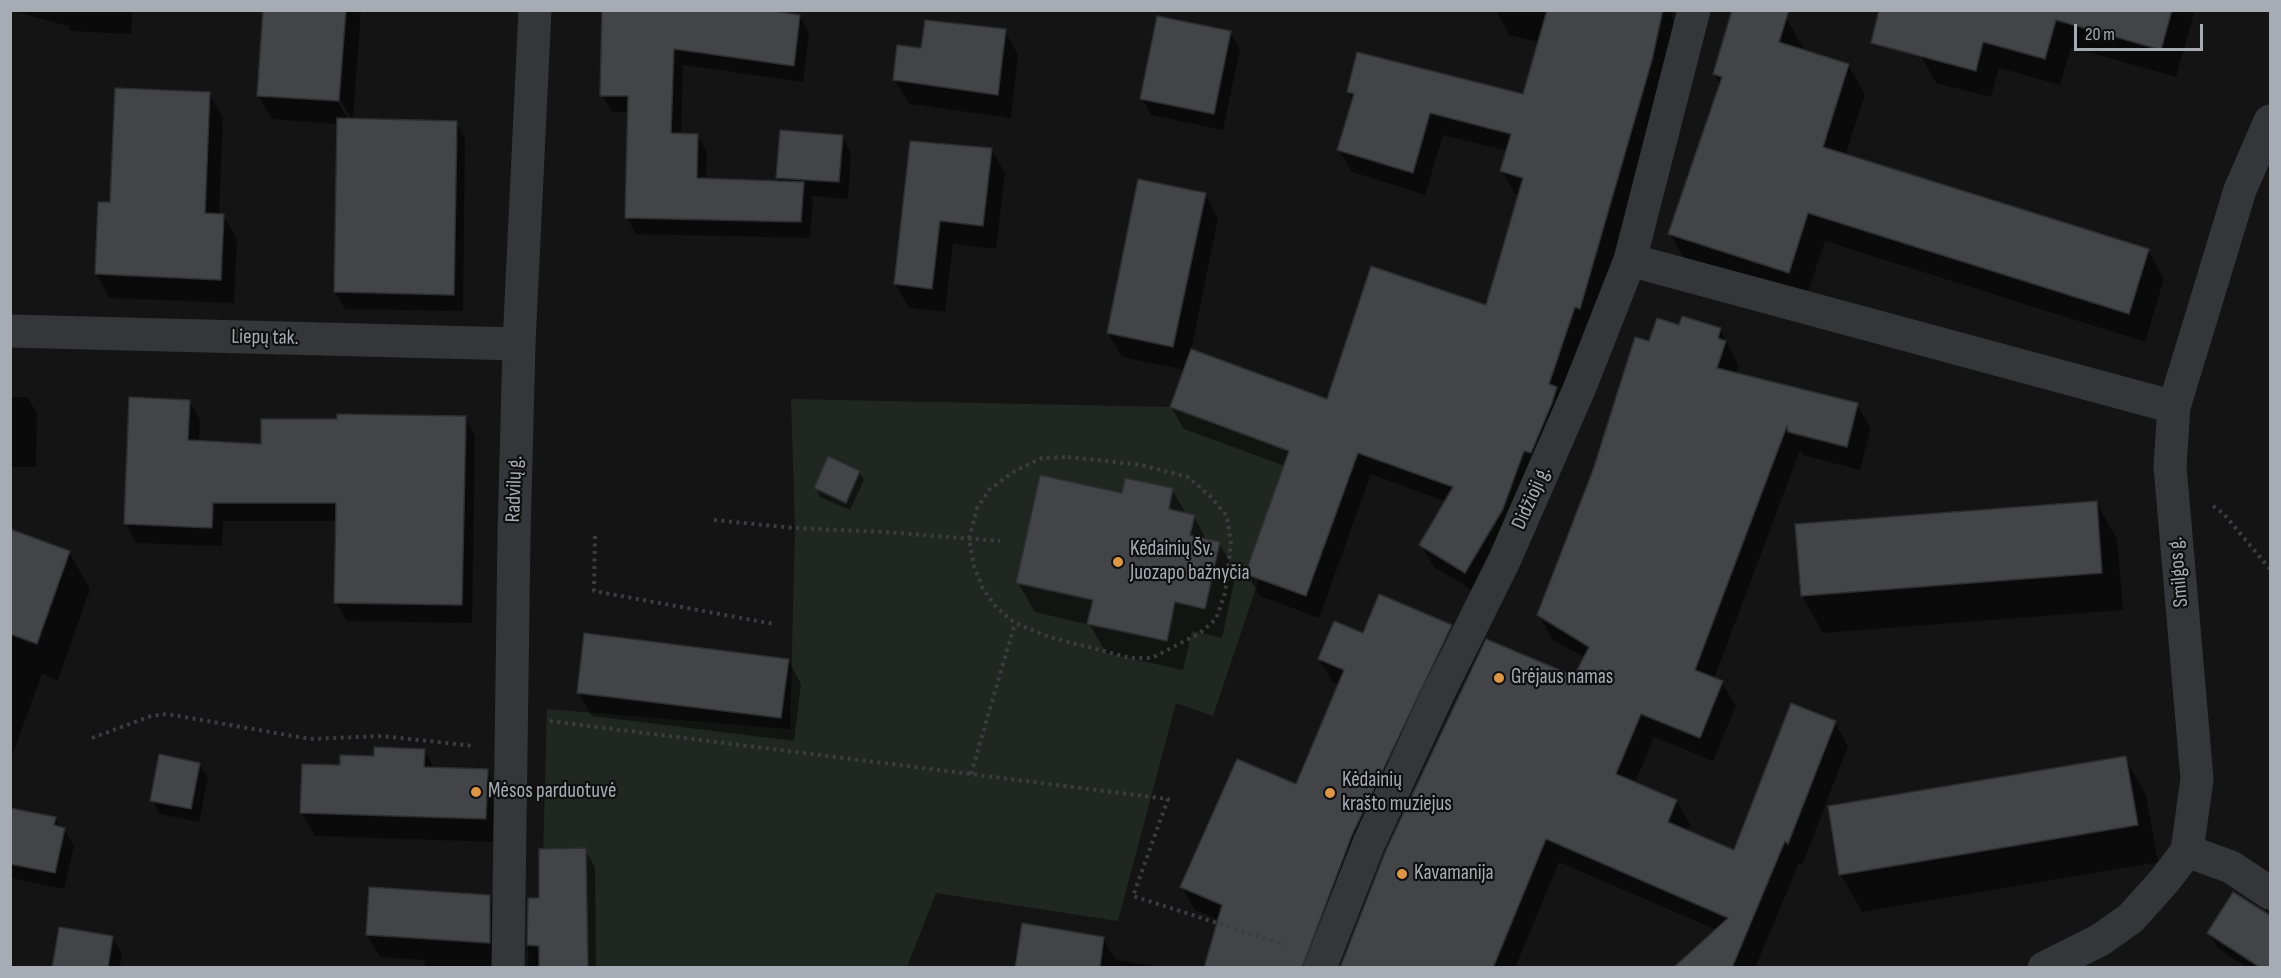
<!DOCTYPE html>
<html>
<head>
<meta charset="utf-8">
<style>
  body { margin:0 }
  #map { position:relative; width:2281px; height:978px; overflow:hidden; background:#141415; font-family:"Sofia Sans Condensed",sans-serif }
  canvas { display:block }
  .frame { position:absolute; inset:0; border:12px solid #a7acb4; pointer-events:none }
  .scale { position:absolute; left:2074px; top:24px; width:129px; height:27px; box-sizing:border-box; border:3px solid #a7acb4; border-top:0; padding-left:8px; font-size:18px; line-height:21px; white-space:nowrap; color:#a7acb4; -webkit-text-stroke:4px #0f0f10; paint-order:stroke }
</style>
</head>
<body>
<div id="map">
<canvas width="2281" height="978"></canvas>
<div class="frame"></div>
<div class="scale">20 m</div>
</div>
<script>
const ctx = document.querySelector('canvas').getContext('2d');
ctx.lineJoin = 'round';
function fill(path, color) {
  ctx.fillStyle = color;
  ctx.fill(path, 'evenodd');
}
function poly(rows) {
  const path = new Path2D();
  for (const r of rows) {
    path.moveTo(r[0], r[1]);
    for (let i = 2; i < r.length; i += 2) path.lineTo(r[i], r[i + 1]);
  }
  return path;
}
function stroke(path, color, width, dash) {
  ctx.strokeStyle = color;
  ctx.lineWidth = width;
  ctx.lineCap = dash ? 'butt' : 'round';
  ctx.setLineDash(dash || []);
  ctx.stroke(path);
}
function label(font, color, halo, rows, align = 'center') {
  ctx.font = font + ' "Sofia Sans Condensed",sans-serif';
  ctx.lineWidth = 4.5;
  ctx.setLineDash([]);
  ctx.textBaseline = 'middle';
  ctx.strokeStyle = halo;
  ctx.fillStyle = color;
  for (const [text, x, y, turn = 0] of rows) {
    ctx.save();
    ctx.translate(x, y);
    ctx.rotate((+turn || 0) * Math.PI / 180);
    ctx.textAlign = isNaN(turn) ? turn : align;
    if (halo) ctx.strokeText(text, 0, 0);
    ctx.fillText(text, 0, 0);
    ctx.restore();
  }
}
fill(poly([
  [791,399,1170,407,1305,457,1259,579,1213,716,1176,703,1118,921,936,893,907,967,540,968,547,709,790,729,795,528]
]), '#202720');
fill(poly([
  [10,10,133,10,131,34,71,31,68,26],
  [265,10,361,10,353,120,456,122,465,139,463,311,345,309,335,292,338,124,272,119,258,95],
  [337,94,352,120,349,120,334,96],
  [604,10,800,16,809,33,803,82,683,65,681,135,697,135,707,152,706,180,780,182,778,177,842,136,851,153,848,199,810,196,813,200,810,238,636,234,627,217,629,112,612,112,602,95],
  [1496,10,1673,10,1671,16,1677,26,1664,84,1592,330,1478,594,1434,567,1421,545,1446,502,1371,474,1319,618,1260,596,1247,574,1285,466,1184,429,1171,407,1185,370,1122,357,1108,333,1205,194,1218,218,1191,351,1328,400,1487,307,1520,195,1515,194,1502,171,1508,151,1443,135,1425,195,1352,172,1339,150,1353,100,1348,92,1524,96,1539,42,1509,35],
  [1933,10,2195,10,2176,77,2071,47,2060,85,1999,68,1991,97,1936,83,1921,56],
  [1786,18,1803,47,1802,50,1848,65,1865,94,1844,160,2148,250,2164,279,2145,342,1825,241,1805,301,1687,263,1670,234,1721,86,1714,74],
  [1005,31,1018,55,1011,118,909,104,895,80,922,50],
  [1230,32,1240,49,1223,130,1151,115,1142,98],
  [209,94,223,117,219,215,223,215,237,239,234,303,110,298,96,274,99,203,112,204],
  [991,149,1005,173,996,249,953,244,945,312,909,308,895,284],
  [1680,327,1720,329,1738,365,1736,374,1857,405,1871,428,1860,470,1803,455,1800,450,1714,679,1722,683,1736,706,1713,761,1654,737,1635,783,1676,801,1690,824,1687,831,1735,852,1835,722,1848,746,1802,866,1799,863,1755,968,1675,968,1717,930,1559,862,1515,968,1342,968,1575,678,1585,658,1552,639,1539,615,1650,343],
  [10,397,27,397,37,413,36,467,10,467],
  [189,401,200,420,199,442,263,445,465,418,475,436,472,623,347,621,336,602,337,521,223,521,222,546,136,543,126,524],
  [859,472,864,480,850,510,820,497,816,488],
  [1172,490,1187,515,1194,516,1207,541,1219,543,1236,573,1222,638,1192,631,1183,670,1106,653,1090,625,1035,612,1018,583,1124,495],
  [2096,502,2117,539,2123,610,1823,633,1802,596],
  [10,531,69,552,90,589,58,680,42,674,10,762],
  [1450,626,1464,649,1322,968,1205,968,1219,920,1195,910,1182,887,1297,786,1340,685,1333,682,1319,659,1363,635],
  [788,660,801,684,794,741,592,716,578,692],
  [424,750,435,769,487,770,500,794,499,842,315,836,301,812,376,758],
  [2125,758,2146,795,2158,862,1862,912,1841,875],
  [199,764,208,778,199,822,160,814,152,800],
  [10,809,55,818,61,828,64,829,74,846,64,889,10,878],
  [585,850,595,867,596,968,528,968,529,899,540,900],
  [489,897,502,919,502,968,424,968,425,960,380,957,367,935],
  [2209,933,2270,968,2247,968,2218,948],
  [112,937,122,954,119,968,53,968],
  [1103,939,1115,959,1162,968,1016,968]
]), '#0007');
const building = poly([
  [263,10,346,10,339,101,257,96,263,10],
  [602,10,768,10,800,15,794,66,674,49,671,133,698,134,697,178,804,182,801,222,625,218,628,96,600,96,602,10],
  [1547,10,1663,10,1652,60,1580,309,1575,307,1549,384,1557,387,1552,403,1531,453,1524,451,1503,509,1465,573,1419,545,1453,487,1358,453,1306,596,1245,574,1289,451,1170,407,1191,349,1327,399,1371,266,1486,305,1523,178,1500,171,1511,134,1430,113,1413,173,1337,150,1354,94,1347,92,1357,52,1523,94,1547,10],
  [1732,10,1789,10,1779,42,1849,64,1823,147,2149,249,2129,314,1808,213,1789,273,1668,234,1722,77,1713,74,1732,10],
  [1879,10,2172,10,2161,50,2056,20,2045,59,1983,42,1976,71,1871,43,1879,10],
  [1157,16,1231,31,1214,114,1140,99,1157,16],
  [925,20,1006,29,998,95,893,80,897,45,921,48,925,20],
  [115,88,210,92,205,213,224,214,221,280,95,274,98,202,110,202,115,88],
  [337,118,457,121,454,295,334,292,337,118],
  [780,130,843,135,839,182,776,178,780,130],
  [910,141,992,148,983,226,940,221,932,289,894,284,910,141],
  [1138,179,1206,193,1173,347,1107,333,1138,179],
  [1682,316,1721,328,1718,338,1726,341,1717,368,1858,403,1847,447,1788,432,1787,426,1695,670,1723,681,1700,738,1641,714,1616,774,1677,800,1668,822,1734,850,1791,703,1836,721,1788,844,1785,841,1732,968,1673,968,1728,918,1546,839,1493,968,1340,968,1386,850,1486,639,1574,676,1589,647,1537,615,1593,470,1635,337,1649,341,1657,318,1679,325,1682,316],
  [129,397,190,400,188,440,261,444,261,419,337,419,337,414,466,416,462,605,334,603,336,503,213,503,212,528,124,524,129,397],
  [828,456,860,471,846,503,814,488,828,456],
  [1040,475,1122,493,1125,478,1173,488,1169,509,1195,515,1190,535,1220,542,1205,609,1175,602,1167,641,1087,624,1093,600,1016,583,1040,475],
  [2097,501,2102,573,1801,596,1795,524,2097,501],
  [10,529,70,551,37,644,10,634,10,529],
  [1379,594,1452,625,1352,835,1302,968,1204,968,1222,905,1180,887,1237,759,1296,784,1344,670,1318,659,1334,621,1363,633,1379,594],
  [584,633,789,659,781,718,577,693,584,633],
  [374,747,425,749,424,767,488,769,486,819,300,813,302,764,340,765,340,755,374,756,374,747],
  [159,754,200,763,191,809,150,801,159,754],
  [2126,756,2138,825,1839,875,1828,806,2126,756],
  [10,808,56,817,54,825,65,828,55,873,10,864,10,808],
  [586,848,588,968,539,968,539,946,527,945,528,898,539,898,539,849,586,848],
  [369,887,490,895,490,943,366,935,369,887],
  [2233,892,2271,916,2271,968,2261,968,2207,933,2233,892],
  [1022,923,1104,937,1100,968,1015,968,1022,923],
  [59,927,113,936,108,968,52,968,59,927]
]);
fill(building, '#434448');
stroke(building, '#2e2e31', 1.5);
stroke(poly([
  [1068,457,1141,465,1188,477,1210,496,1227,516,1231,544,1225,593,1216,619,1200,633,1152,658,1131,658,1049,637,1015,623,996,607,983,589,974,566,969,539,977,508,990,489,1015,471,1042,458,1068,457],
  [2213,506,2223,513,2270,569],
  [714,520,795,528,884,532,1000,541],
  [595,536,594,591,774,624],
  [550,721,1168,799,1133,896,1286,945],
  [92,738,151,716,167,714,310,739,382,736,474,746],
  [971,774,1015,623]
]), '#3b3d40', 4, [3, 4.5]);
stroke(poly([
  [1630,260,2174,407],
  [10,331,519,344],
  [2187,851,2231,867,2270,893],
  [508,968,514,536,519,344,535,10],
  [1320,968,1369,843,1438,694,1505,559,1580,387,1630,260,1694,10],
  [2044,968,2100,940,2131,918,2165,880,2187,851,2197,779,2170,466,2174,407,2240,190,2270,121]
]), '#35363a', 33);
for (const [x, y, r, color] of [
  [1118,562,6,"#dc9645"],
  [1499,678,6,"#dc9645"],
  [476,792,6,"#dc9645"],
  [1330,793,6,"#dc9645"],
  [1402,874,6,"#dc9645"]
]) {
  const dot = new Path2D();
  dot.arc(x, y, r, 0, 2 * Math.PI);
  ctx.fillStyle = color;
  ctx.fill(dot);
  stroke(dot, '#0f0f10', 2);
}
label('21px', '#a7acb4', '#0f0f10', [
  ["Liepų tak.",265,338,1],
  ["Radvilų g.",515,489,-88],
  ["Didžioji g.",1532,498,-66],
  ["Smilgos g.",2179,572,-95]
]);
label('21px', '#a7acb4', '#0f0f10', [
  ["Kėdainių Šv.",1130,550],
  ["Juozapo bažnyčia",1130,574],
  ["Grėjaus namas",1511,678],
  ["Kėdainių",1342,781],
  ["krašto muziejus",1342,805],
  ["Mėsos parduotuvė",488,792],
  ["Kavamanija",1414,874]
], 'left');
</script>
</body>
</html>
